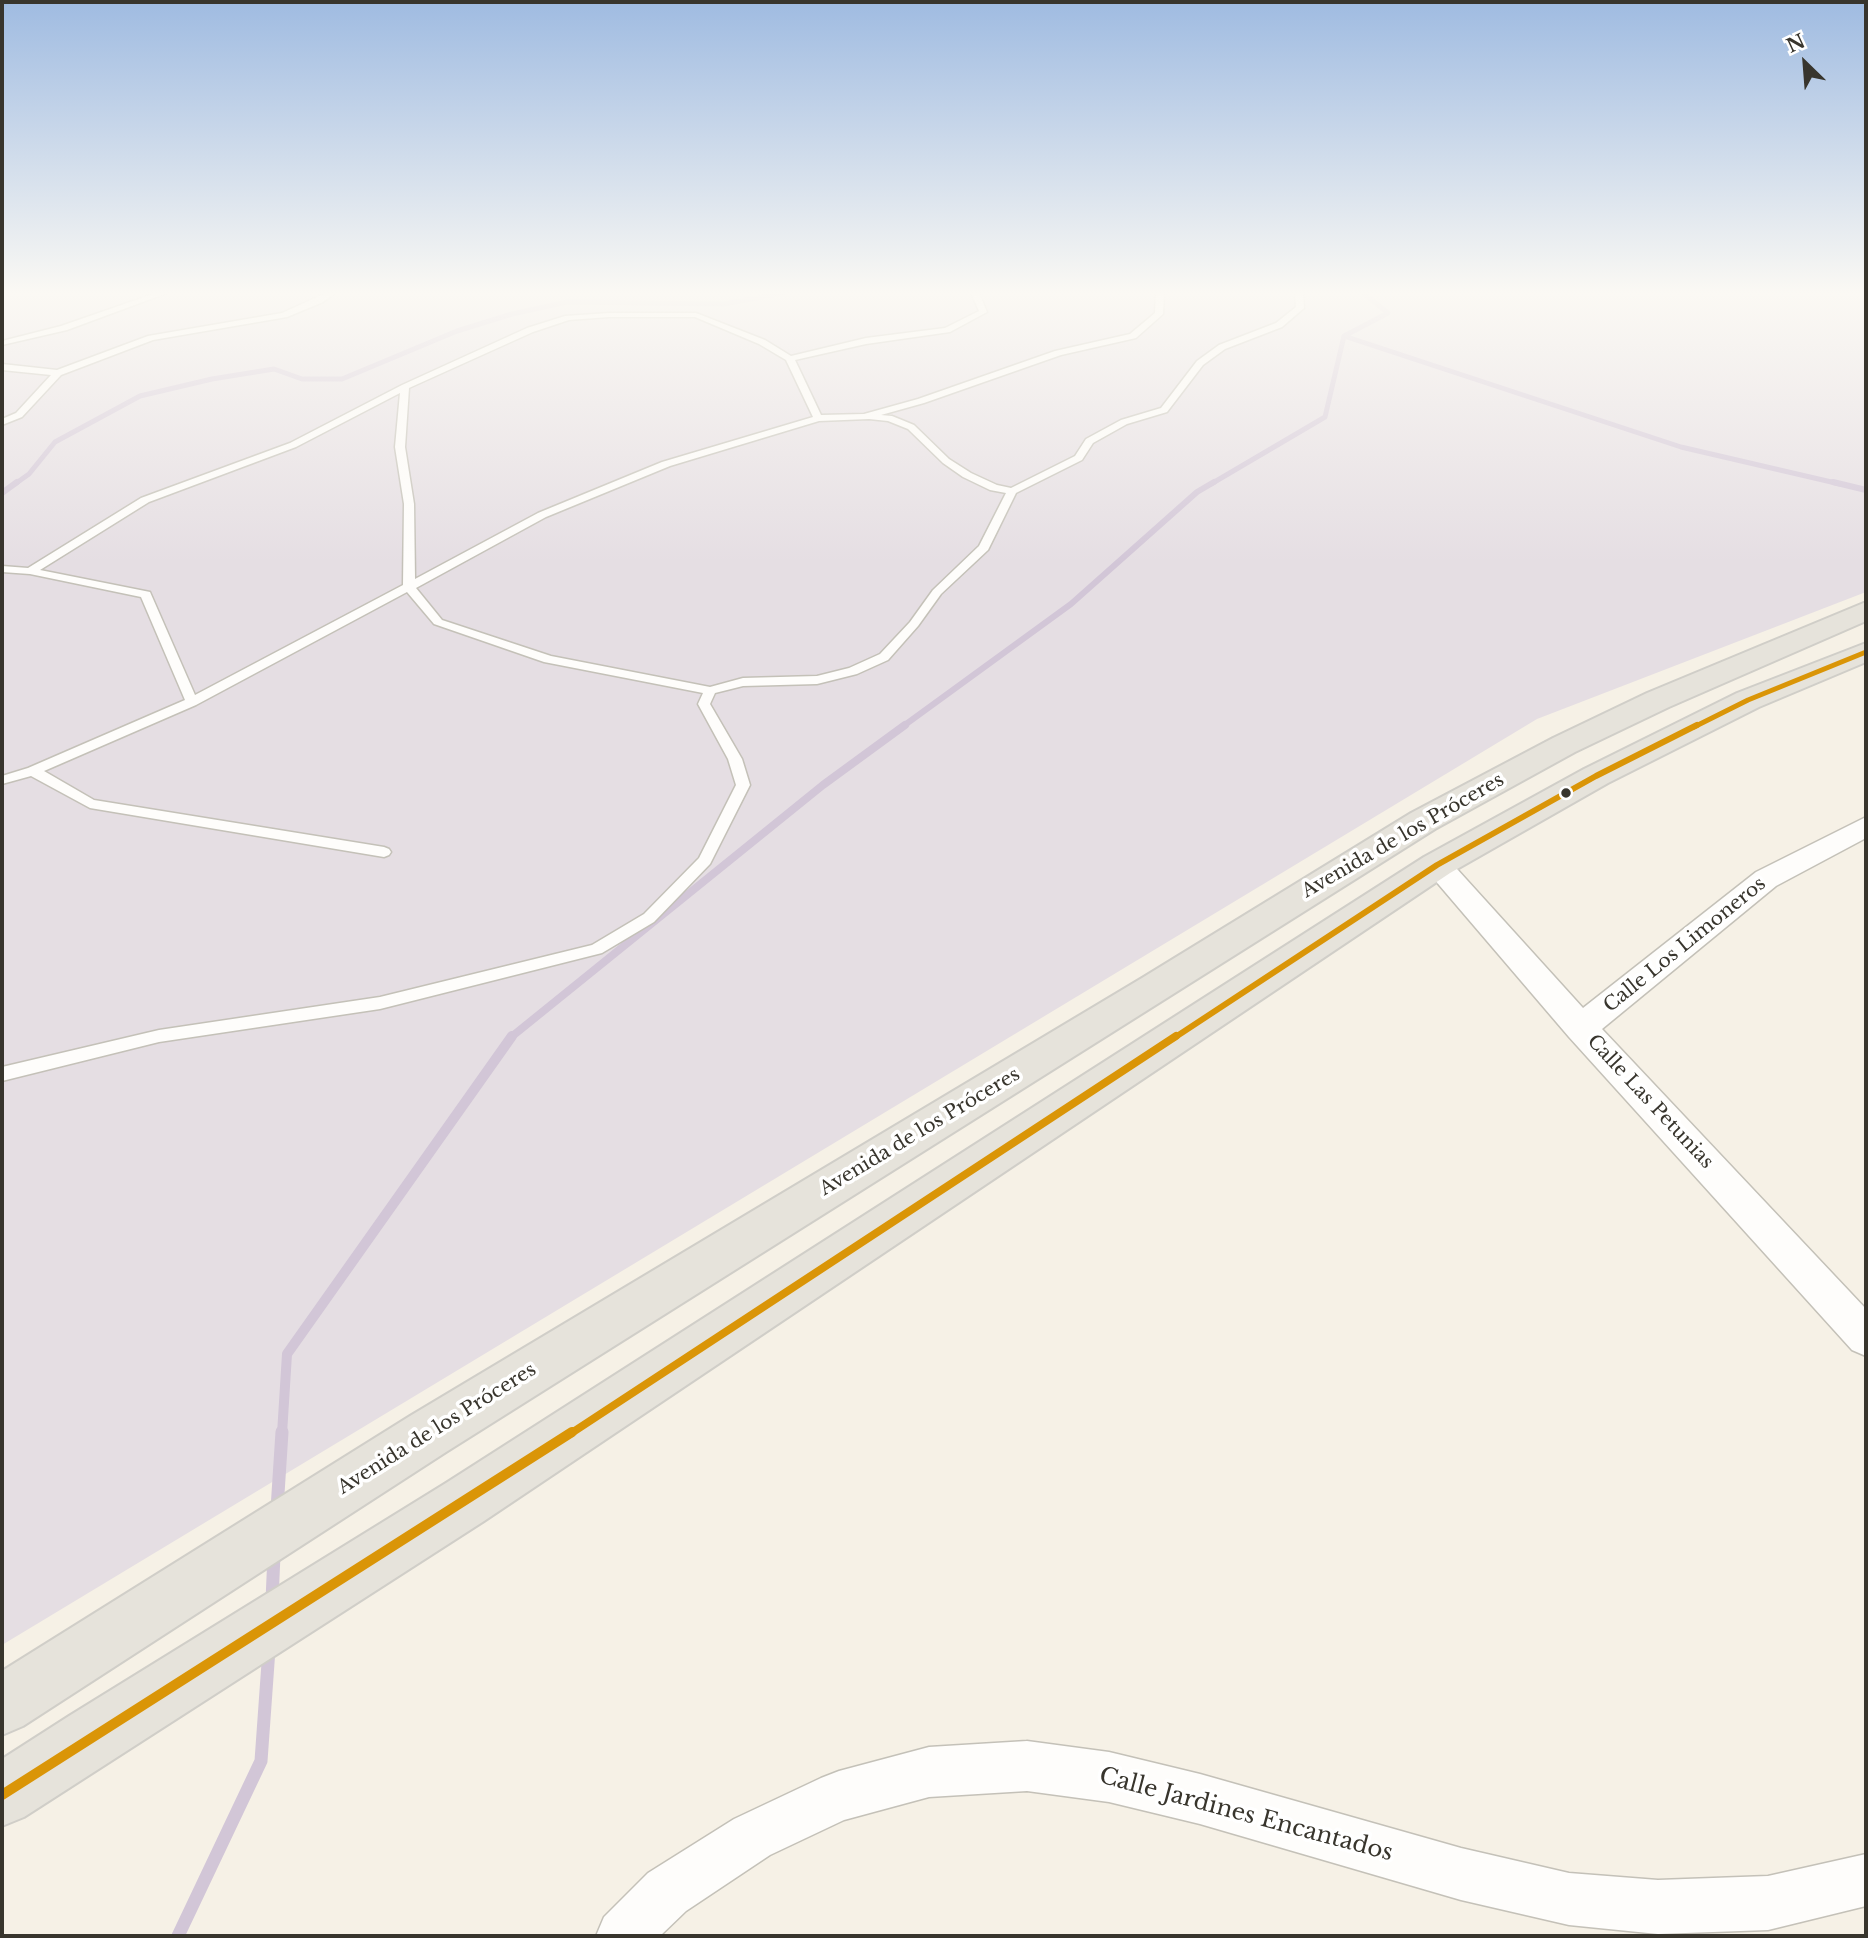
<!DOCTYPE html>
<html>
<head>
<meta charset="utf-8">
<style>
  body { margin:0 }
  #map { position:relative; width:1868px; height:1938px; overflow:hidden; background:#f6f1e6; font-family:"Libre Baskerville",serif }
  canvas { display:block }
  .frame { position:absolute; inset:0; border:4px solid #38352d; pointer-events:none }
  .north { position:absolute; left:1770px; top:28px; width:70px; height:70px; -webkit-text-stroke:5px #fff; paint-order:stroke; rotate:335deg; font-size:19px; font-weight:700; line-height:28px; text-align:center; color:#38352d }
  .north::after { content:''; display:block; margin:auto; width:24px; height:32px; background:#38352d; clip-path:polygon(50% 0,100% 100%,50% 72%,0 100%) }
</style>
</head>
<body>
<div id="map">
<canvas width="1868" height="1938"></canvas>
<div class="frame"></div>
<div class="north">N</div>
</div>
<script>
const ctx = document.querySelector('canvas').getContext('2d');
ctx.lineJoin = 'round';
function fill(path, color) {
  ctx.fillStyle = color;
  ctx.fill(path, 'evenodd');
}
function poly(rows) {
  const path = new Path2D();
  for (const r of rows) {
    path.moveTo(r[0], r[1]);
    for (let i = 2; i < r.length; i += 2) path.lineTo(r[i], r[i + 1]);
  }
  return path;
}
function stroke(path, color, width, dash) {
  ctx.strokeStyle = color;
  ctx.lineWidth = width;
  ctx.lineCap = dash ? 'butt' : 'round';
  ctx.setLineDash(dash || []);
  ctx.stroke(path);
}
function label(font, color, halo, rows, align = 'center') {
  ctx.font = font + ' "Libre Baskerville",serif';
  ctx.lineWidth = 7;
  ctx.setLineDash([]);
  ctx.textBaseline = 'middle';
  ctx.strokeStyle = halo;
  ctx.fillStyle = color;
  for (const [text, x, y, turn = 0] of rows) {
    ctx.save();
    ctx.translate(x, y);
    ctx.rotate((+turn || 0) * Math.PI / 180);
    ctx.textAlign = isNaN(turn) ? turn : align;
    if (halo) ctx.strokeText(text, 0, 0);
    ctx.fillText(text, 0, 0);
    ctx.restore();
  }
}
fill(poly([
  [2,293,1866,293,1866,592,1537,719,2,1645]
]), '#e5dee3');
stroke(poly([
  [1363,293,1388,313,1344,336,1681,447,1840,484],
  [15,484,29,474,55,442,140,396,212,379,274,369,302,379,342,379,457,331,512,314,567,302,724,304,783,293],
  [1211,484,1325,417,1344,336]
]), '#d2c6d7', 5);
stroke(poly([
  [1833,482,1866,490],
  [2,493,17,482],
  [902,727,1071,604,1197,492,1214,482]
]), '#d2c6d7', 6);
stroke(poly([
  [510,1038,823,785,905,725]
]), '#d2c6d7', 8);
stroke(poly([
  [282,1434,287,1354,512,1036]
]), '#d2c6d7', 10);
stroke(poly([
  [277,1509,282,1432],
  [272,1600,274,1555],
  [178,1936,261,1761,269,1649]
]), '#d2c6d7', 13);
const service = poly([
  [156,293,167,293,67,330,2,345,2,341,61,326,156,293],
  [326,293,335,293,323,302,287,317,153,340,61,375,22,417,2,425,2,419,16,413,51,375,2,370,2,364,57,370,148,336,282,313,326,293],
  [971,293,979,293,987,312,950,332,866,344,795,360,821,415,864,414,918,399,1055,351,1130,334,1155,313,1156,293,1164,293,1163,314,1136,338,1061,355,924,403,881,415,892,416,914,425,949,459,971,473,997,485,1011,488,1075,456,1086,439,1121,420,1161,408,1197,361,1219,345,1276,323,1296,307,1295,293,1303,293,1304,308,1282,327,1225,349,1203,365,1167,412,1127,424,1093,443,1082,460,1016,493,988,550,941,594,918,626,888,660,857,674,817,684,743,686,715,693,710,704,742,759,750,785,710,864,654,922,602,953,380,1009,159,1042,2,1081,2,1067,159,1030,380,997,592,945,644,914,699,858,736,785,728,759,698,704,703,693,544,662,434,624,407,592,196,705,44,771,94,800,384,847,389,849,391,852,389,855,384,857,90,808,31,776,2,784,2,776,28,768,185,700,141,597,30,574,2,572,2,566,28,568,141,498,290,443,402,385,527,328,565,316,609,313,696,313,765,340,791,356,866,338,945,328,979,311,971,293],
  [609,317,695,317,759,344,786,360,813,417,662,462,538,513,415,579,414,504,405,447,409,388,533,332,569,320,609,317],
  [400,393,395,447,404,504,403,585,195,695,150,592,40,570,149,502,296,447,400,393],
  [869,419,888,421,908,429,943,463,963,477,990,490,1006,493,979,546,933,590,910,622,880,654,849,668,817,676,743,678,710,687,551,656,442,620,416,588,546,517,670,466,819,421,869,419]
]);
const minor = poly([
  [1866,817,1866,838,1776,886,1602,1029,1866,1309,1866,1356,1852,1350,1569,1037,1422,865,1427,858,1437,855,1447,858,1583,1008,1756,872,1866,817],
  [1027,1741,1109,1752,1200,1774,1461,1848,1569,1873,1658,1880,1768,1876,1866,1854,1866,1906,1768,1930,1658,1934,1569,1925,1461,1900,1200,1824,1109,1802,1027,1791,929,1797,844,1820,770,1855,686,1911,660,1936,596,1936,604,1917,648,1873,734,1819,821,1778,839,1771,929,1747,1027,1741]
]);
const primary = poly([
  [1866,602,1866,621,1669,707,1575,752,1435,829,446,1452,23,1726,2,1735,2,1671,410,1416,1142,978,1411,813,1553,738,1647,693,1866,602],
  [1866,643,1866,662,1759,707,1608,783,1450,873,484,1521,24,1817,2,1826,2,1759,69,1716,446,1483,1424,857,1584,769,1737,693,1866,643]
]);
stroke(service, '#c4c1b8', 3);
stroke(minor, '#c4c1b8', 3);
stroke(primary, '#d0cec8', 4);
fill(service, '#fefdfb');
fill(minor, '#fefdfb');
fill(primary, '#e6e3db');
stroke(poly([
  [1694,727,1748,700,1866,652]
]), '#da9507', 5);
stroke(poly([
  [1174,1038,1437,865,1596,776,1697,725]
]), '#da9507', 6);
stroke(poly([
  [570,1434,1176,1036]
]), '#da9507', 8);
stroke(poly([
  [2,1795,572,1432]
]), '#da9507', 10);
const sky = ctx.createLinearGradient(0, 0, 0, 564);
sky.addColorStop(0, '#9fbbe1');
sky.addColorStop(0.52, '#fbf9f4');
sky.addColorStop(1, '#fbf9f400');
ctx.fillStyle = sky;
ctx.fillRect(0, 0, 1868, 564);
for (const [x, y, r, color] of [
  [1566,793,6,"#38352d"]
]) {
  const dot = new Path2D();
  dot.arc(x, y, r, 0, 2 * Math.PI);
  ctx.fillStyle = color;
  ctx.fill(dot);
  stroke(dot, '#fff', 2.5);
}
label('19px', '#38352d', '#fff', [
  ["Avenida de los Próceres",1403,836,-30],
  ["Calle Los Limoneros",1685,945,-39],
  ["Calle Las Petunias",1650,1102,47],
  ["Avenida de los Próceres",920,1132,-31],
  ["Avenida de los Próceres",437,1429,-32]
]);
label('23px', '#38352d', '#fff', [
  ["Calle Jardines Encantados",1246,1815,15]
]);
</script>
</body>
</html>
